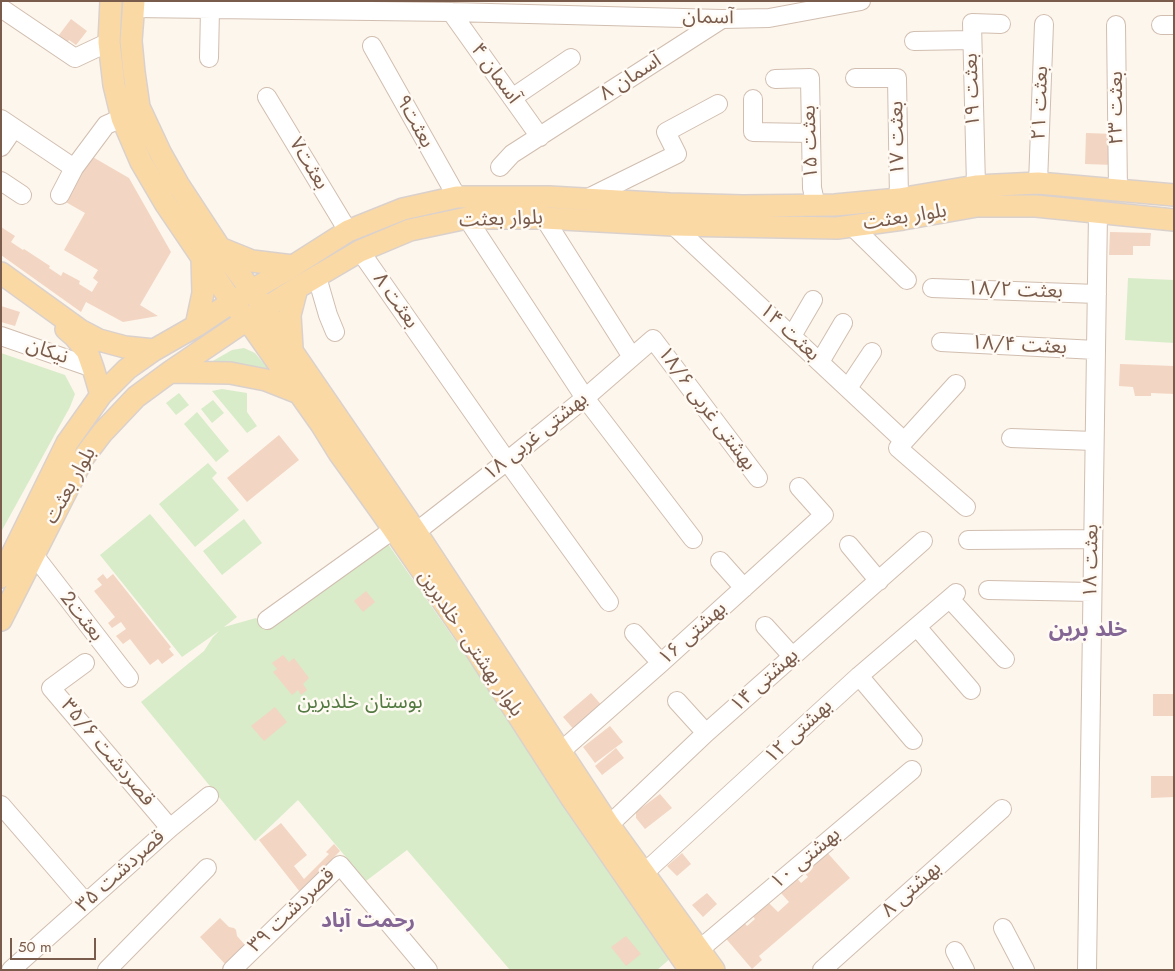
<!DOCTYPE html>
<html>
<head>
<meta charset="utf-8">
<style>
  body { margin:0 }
  #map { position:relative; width:1175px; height:971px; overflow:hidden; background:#fdf6ec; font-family:Jost,sans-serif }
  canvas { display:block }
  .frame { position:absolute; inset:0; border:2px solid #7a5c4d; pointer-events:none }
  .scale { position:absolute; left:10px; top:938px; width:86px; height:22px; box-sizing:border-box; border:2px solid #7a5c4d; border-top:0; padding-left:6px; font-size:15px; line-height:18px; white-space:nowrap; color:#7a5c4d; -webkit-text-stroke:4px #fffaf3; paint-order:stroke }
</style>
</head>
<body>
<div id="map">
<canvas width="1175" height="971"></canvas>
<div class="frame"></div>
<div class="scale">50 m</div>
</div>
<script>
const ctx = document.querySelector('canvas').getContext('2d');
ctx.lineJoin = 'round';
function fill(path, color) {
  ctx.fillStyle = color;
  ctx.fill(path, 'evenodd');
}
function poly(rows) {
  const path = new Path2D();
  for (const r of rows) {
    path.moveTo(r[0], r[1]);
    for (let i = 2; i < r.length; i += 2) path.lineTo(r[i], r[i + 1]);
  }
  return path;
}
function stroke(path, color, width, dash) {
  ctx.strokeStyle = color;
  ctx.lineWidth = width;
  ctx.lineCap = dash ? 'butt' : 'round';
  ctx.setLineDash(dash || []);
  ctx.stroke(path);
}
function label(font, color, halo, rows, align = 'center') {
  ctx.font = font + ' Jost,"Noto Sans Arabic",sans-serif';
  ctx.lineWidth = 5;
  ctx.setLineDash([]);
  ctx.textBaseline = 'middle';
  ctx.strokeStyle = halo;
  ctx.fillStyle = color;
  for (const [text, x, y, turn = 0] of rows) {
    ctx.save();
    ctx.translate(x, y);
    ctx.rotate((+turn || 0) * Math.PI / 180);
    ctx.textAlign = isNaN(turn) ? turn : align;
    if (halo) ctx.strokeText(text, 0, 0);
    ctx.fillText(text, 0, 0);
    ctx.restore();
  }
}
fill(poly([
  [1128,278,1174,280,1174,343,1125,340],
  [244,348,255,353,271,372,252,366,226,363,204,366,232,350],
  [1,353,65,375,75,394,70,407,1,532],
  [222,389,247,393,247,412,257,426,247,433,212,391],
  [179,393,189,405,176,415,166,403],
  [213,400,224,413,212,423,201,409],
  [197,412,229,451,216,462,184,424],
  [208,463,217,473,212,478,239,510,195,547,159,504],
  [150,514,237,617,224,627,256,618,269,628,388,544,497,700,671,958,657,970,510,970,407,850,366,881,298,800,255,841,141,702,204,651,213,637,219,631,182,657,100,555],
  [244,519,262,543,222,575,203,551]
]), '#d8ecc9');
fill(poly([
  [71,19,87,31,76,45,69,40,65,45,56,39],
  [1086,133,1115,134,1114,165,1085,164],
  [91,156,129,178,171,252,140,305,158,316,123,322,86,302,81,312,1,255,1,227,15,236,11,242,23,250,24,249,50,266,49,268,61,276,63,272,80,281,79,284,92,292,98,282,93,278,98,270,64,250,85,213,64,201],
  [1110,232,1151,233,1150,246,1133,246,1133,255,1109,255],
  [1,306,20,312,15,326,1,322],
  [1120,364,1174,366,1174,394,1151,393,1151,396,1135,396,1133,387,1119,386],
  [279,435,299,460,247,502,227,478],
  [103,574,107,579,113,574,171,647,169,649,174,655,162,664,158,659,150,665,130,639,123,644,116,636,126,629,121,622,112,628,108,623,115,617,94,591,102,585,97,579],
  [366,591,375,602,363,612,354,601],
  [283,655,289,662,294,658,309,678,303,684,307,690,301,695,298,690,292,695,273,672,277,669,272,663],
  [591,693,604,708,576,732,563,717],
  [1153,694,1174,694,1174,716,1153,716],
  [275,707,287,722,264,741,251,726],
  [610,726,623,742,595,763,583,747],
  [616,748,624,758,602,775,595,766],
  [1151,776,1174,776,1174,797,1151,798],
  [660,794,672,808,645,829,636,818,636,812],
  [281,823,307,855,294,866,304,879,329,854,326,852,334,844,340,851,300,892,259,840],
  [824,849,850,878,759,956,762,960,752,969,722,934,741,919,747,926,755,919,750,913,760,904,763,908,769,903,778,912,789,902,781,893,786,888,783,884,794,875,801,883,808,877,801,869],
  [682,853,691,864,677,876,667,866],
  [707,893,717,904,703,917,692,905],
  [220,918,229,927,234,928,236,930,237,936,245,945,225,964,200,937],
  [626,936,641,954,626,966,611,947]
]), '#f3d5c3');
const minor = poly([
  [1,8,75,58,109,42],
  [133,8,451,12,722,19,769,18,861,1],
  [451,12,540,137],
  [1116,25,1118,191],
  [1161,25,1174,25],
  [914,41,972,40],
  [372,46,457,197],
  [209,58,210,9],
  [855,78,897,78,899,199],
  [775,79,810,78,812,188,816,206],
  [267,97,348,231],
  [512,98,571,58],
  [753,99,753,132,810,133],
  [1,119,74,168,106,125,122,118],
  [1,147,14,128],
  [500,167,512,154,722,19],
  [1,181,22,195],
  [1038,183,1044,24],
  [976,186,972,23,1001,24],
  [60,195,74,168],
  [588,198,677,154,666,132,718,104],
  [467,218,585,398,693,539],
  [544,218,632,357],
  [673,225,904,441],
  [852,226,907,280],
  [360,251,507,461,609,602],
  [317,277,328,315,335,332],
  [932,288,1097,294],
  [1,336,93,368],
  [792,336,813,300],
  [941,342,1096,350],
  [820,362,843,323],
  [956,384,898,448,966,507],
  [848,388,872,352],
  [1011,438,1094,441],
  [416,532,507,461,585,398,653,339,758,478],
  [968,540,1093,539],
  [849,545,879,581],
  [34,555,129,678],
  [720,561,744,588],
  [988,590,1092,592],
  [950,599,1005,659],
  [267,620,394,529],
  [765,626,793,657],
  [917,627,971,690],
  [634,633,661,663],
  [85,663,51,688,170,828],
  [859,676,913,740],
  [677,701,706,733],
  [560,752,661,663,824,515,799,487],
  [1,805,86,903],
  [609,825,706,733,923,541],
  [644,873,859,676,956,593],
  [1003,928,1025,970],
  [700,949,912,770],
  [955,951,965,970],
  [11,970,170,828,209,796],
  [107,970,207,868],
  [232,970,340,865,428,970],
  [822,970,1002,809],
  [1087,970,1098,212]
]);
const major = poly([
  [111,1,109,42,114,85,122,118,141,162,165,203,232,302,254,329,321,424,339,453,382,513,467,636,572,799,690,970],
  [134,1,131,41,134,72,139,107,161,154,178,184,220,248,265,309,292,351,416,532,609,825,714,970],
  [220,248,252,261,293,266],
  [1,273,80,330,99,340,125,347,154,350],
  [196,326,203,293,202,258],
  [66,329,74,336,87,351,93,368,101,395],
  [292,348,290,315,297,288],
  [170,372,230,373,266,380,299,393],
  [1,577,67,443,101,395,127,369,154,350,196,326,232,302,293,266,348,231,403,209,457,197,549,197,670,204,743,206,835,205,899,199,976,186,1038,183,1174,195],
  [1,620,83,458,102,433,136,397,170,372,248,319,297,288,360,251,410,230,467,218,544,218,673,225,837,228,903,219,977,206,1036,206,1174,220]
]);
stroke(minor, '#d1beb0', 20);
stroke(major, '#dad1cd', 24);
stroke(minor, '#fff', 18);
stroke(major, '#fbd9a5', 21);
label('20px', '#7a5c4d', '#fffaf3', [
  ["آسمان",708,18,1],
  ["۴ آسمان",495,74,54],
  ["۸ آسمان",631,78,-33],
  ["بعثت ۱۹",973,90,-92],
  ["۲۱ بعثت",1041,103,-88],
  ["۲۳ بعثت",1117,108,-90],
  ["بعثت۹",414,122,61],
  ["بعثت ۱۷",898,138,-91],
  ["بعثت ۱۵",811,142,-92],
  ["بعثت۷",308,164,59],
  ["بلوار بعثت",905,218,-9],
  ["بلوار بعثت",501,220,-2],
  ["۱۸/۲ بعثت",1015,291,2],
  ["۸ بعثت",395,301,55],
  ["بعثت ۱۴",789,333,43],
  ["۱۸/۴ بعثت",1019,346,3],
  ["نیکان",47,352,19],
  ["بهشتی غربی ۱۸/۶",706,409,53],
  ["بهشتی غربی ۱۸",536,437,-39],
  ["بلوار بعثت",71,486,-61],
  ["بعثت ۱۸",1092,561,-89],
  ["2بعثت",81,617,52],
  ["۱۶ بهشتی",693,634,-42],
  ["بلوار بهشتی - خلدبرین",470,644,56],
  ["۱۴ بهشتی",765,681,-42],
  ["۱۲ بهشتی",799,732,-43],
  ["قصردشت ۳۵/۶",107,753,50],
  ["۱۰ بهشتی",806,859,-40],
  ["قصردشت ۳۵",121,872,-42],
  ["۸ بهشتی",912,890,-42],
  ["قصردشت ۳۹",292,911,-44]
]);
label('20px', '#537a41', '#fffaf3', [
  ["بوستان خلدبرین",360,703]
]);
label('bold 21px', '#846695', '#fffaf3', [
  ["خلد برین",1088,631],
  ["رحمت آباد",368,922]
]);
</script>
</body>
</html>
